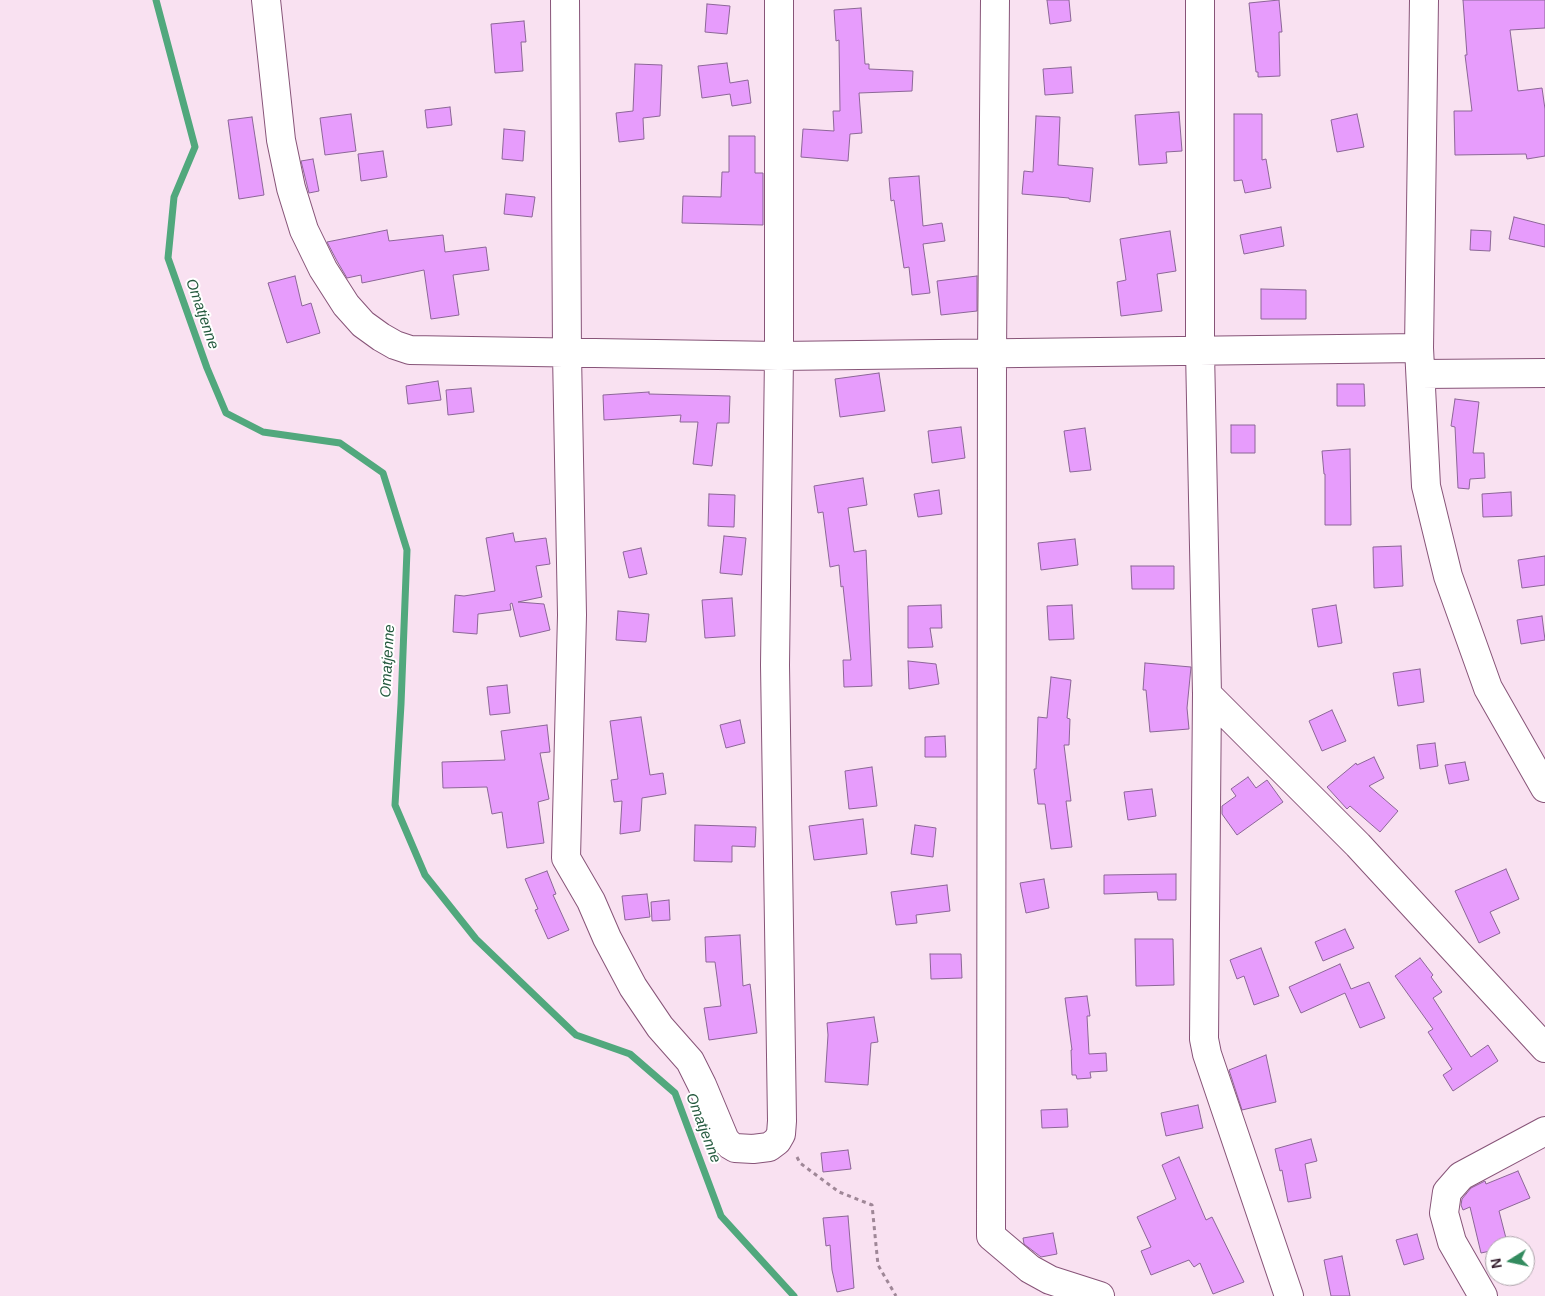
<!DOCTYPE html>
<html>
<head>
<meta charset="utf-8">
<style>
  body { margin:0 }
  #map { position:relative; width:1545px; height:1296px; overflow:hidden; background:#f9e1f1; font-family:Arial,sans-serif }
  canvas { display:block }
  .north { position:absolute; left:1485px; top:1236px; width:50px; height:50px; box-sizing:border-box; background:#fff; border:1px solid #afa5ac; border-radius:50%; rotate:260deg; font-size:14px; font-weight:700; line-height:20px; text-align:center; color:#361f2f }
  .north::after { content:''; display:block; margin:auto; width:18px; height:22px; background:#338b5f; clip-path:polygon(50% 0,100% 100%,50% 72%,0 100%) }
</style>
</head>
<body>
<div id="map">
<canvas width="1545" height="1296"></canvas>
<div class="north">N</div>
</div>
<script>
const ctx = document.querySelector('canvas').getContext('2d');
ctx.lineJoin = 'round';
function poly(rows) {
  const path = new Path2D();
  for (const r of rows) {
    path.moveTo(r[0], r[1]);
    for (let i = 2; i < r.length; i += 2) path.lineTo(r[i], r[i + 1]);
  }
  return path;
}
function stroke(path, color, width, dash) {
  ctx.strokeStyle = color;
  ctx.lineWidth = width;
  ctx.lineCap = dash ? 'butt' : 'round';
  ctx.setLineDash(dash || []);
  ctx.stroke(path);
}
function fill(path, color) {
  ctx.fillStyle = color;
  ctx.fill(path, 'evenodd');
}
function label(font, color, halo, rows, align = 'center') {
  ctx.font = font + ' Arial,sans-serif';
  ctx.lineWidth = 4;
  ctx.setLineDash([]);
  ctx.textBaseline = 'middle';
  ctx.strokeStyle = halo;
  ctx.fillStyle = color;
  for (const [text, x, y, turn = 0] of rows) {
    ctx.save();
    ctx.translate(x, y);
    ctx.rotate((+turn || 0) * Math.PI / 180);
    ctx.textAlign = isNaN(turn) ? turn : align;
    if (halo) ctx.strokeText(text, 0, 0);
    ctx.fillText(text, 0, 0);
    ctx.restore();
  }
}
stroke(poly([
  [156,0,195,147,174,197,168,258,207,368,226,413,263,432,340,443,383,473,407,550,401,704,395,805,425,875,476,939,576,1035,630,1054,675,1093,721,1216,794,1296]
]), '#51a87d', 7);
const building = poly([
  [1047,0,1069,0,1071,21,1050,24,1047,0],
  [1279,0,1282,32,1279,32,1280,76,1258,77,1258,72,1256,72,1249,3,1279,0],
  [1463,0,1545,0,1545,28,1510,30,1518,91,1542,88,1545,109,1545,156,1527,159,1526,154,1455,155,1454,111,1472,111,1465,55,1467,55,1463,0],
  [707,4,730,6,727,34,705,32,707,4],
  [861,8,865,64,869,64,869,69,913,71,912,91,859,93,862,133,850,134,848,161,801,157,803,129,834,131,833,111,840,111,839,40,836,41,834,10,861,8],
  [524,21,526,42,521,42,523,71,495,73,491,24,524,21],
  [727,63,730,83,748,80,751,103,732,106,730,94,702,98,698,66,727,63],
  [635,64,662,65,660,116,643,118,644,139,619,142,616,113,633,111,635,64],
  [1071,67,1073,93,1045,95,1043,69,1071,67],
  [450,107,452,125,427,128,425,110,450,107],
  [1179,112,1182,151,1166,152,1167,163,1139,165,1135,115,1179,112],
  [351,114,356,151,325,155,320,118,351,114],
  [1234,114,1262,114,1262,160,1266,159,1271,188,1245,193,1242,180,1234,181,1234,114],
  [1357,114,1364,147,1337,152,1331,120,1357,114],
  [1036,116,1060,117,1058,165,1093,168,1090,202,1069,199,1069,198,1022,194,1024,171,1033,172,1036,116],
  [252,117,264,195,239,199,228,120,252,117],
  [504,129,525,131,523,161,502,159,504,129],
  [729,136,755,136,755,173,763,173,763,225,682,223,683,196,721,197,722,172,729,172,729,136],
  [383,151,387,177,361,181,358,154,383,151],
  [313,159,319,191,309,193,301,161,313,159],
  [919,176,923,226,942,223,945,241,923,244,930,293,912,295,909,267,904,268,894,200,891,201,889,178,919,176],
  [506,194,535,197,532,217,504,214,506,194],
  [1514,217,1545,225,1545,247,1509,239,1514,217],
  [1281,227,1284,246,1244,254,1240,235,1281,227],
  [387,230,389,241,443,235,445,252,486,247,489,270,453,275,459,315,431,319,424,270,362,283,361,275,347,278,337,261,327,242,387,230],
  [1471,230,1491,231,1490,251,1470,250,1471,230],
  [1170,231,1176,271,1157,274,1162,311,1121,316,1117,282,1126,280,1120,239,1170,231],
  [295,276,302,306,311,303,320,333,287,343,268,283,295,276],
  [977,276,977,311,941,315,937,281,977,276],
  [1261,289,1306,290,1306,319,1261,319,1261,289],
  [879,373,885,411,840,417,835,379,879,373],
  [438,381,441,400,408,404,406,386,438,381],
  [1337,384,1364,384,1365,406,1337,406,1337,384],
  [471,388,474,412,448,415,446,390,471,388],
  [649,392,649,394,730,396,729,423,717,423,712,466,693,464,698,422,680,422,681,415,604,420,603,395,649,392],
  [1455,399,1479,402,1473,453,1484,453,1485,478,1470,479,1469,489,1458,488,1455,427,1451,426,1455,399],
  [1231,425,1255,425,1255,453,1231,453,1231,425],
  [961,427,965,458,932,463,928,431,961,427],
  [1085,428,1091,470,1070,472,1064,431,1085,428],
  [1350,449,1351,525,1325,525,1325,474,1324,474,1322,451,1350,449],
  [863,478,867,505,848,508,854,552,866,550,872,686,844,687,843,660,851,660,843,586,841,587,839,565,830,567,823,512,818,513,814,486,863,478],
  [939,490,942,514,918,517,914,494,939,490],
  [1511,492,1512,516,1483,517,1482,494,1511,492],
  [709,494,735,495,734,527,708,526,709,494],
  [513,533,515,542,546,538,550,564,536,566,542,597,518,602,544,604,550,630,520,637,512,603,510,604,511,610,478,614,477,634,453,632,455,595,464,596,495,591,486,538,513,533],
  [724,536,746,538,742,575,720,573,724,536],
  [1075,539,1078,565,1041,570,1038,543,1075,539],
  [1401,546,1403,586,1374,588,1373,547,1401,546],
  [641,548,647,574,629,578,623,552,641,548],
  [1545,556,1545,585,1522,588,1518,560,1545,556],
  [1131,566,1174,566,1174,589,1132,589,1131,566],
  [732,598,735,636,705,638,702,600,732,598],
  [941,605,942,628,930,628,933,647,908,648,908,606,941,605],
  [1072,605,1074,639,1049,640,1047,606,1072,605],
  [1336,605,1342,643,1318,647,1312,609,1336,605],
  [618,611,649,614,646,642,616,640,618,611],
  [1542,616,1545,640,1521,644,1517,620,1542,616],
  [908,661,936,664,939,684,909,689,908,661],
  [1145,663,1191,667,1187,708,1189,729,1150,732,1146,690,1143,690,1145,663],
  [1420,669,1424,702,1398,706,1393,673,1420,669],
  [1051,677,1071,680,1067,718,1070,719,1069,745,1064,745,1071,801,1066,801,1072,847,1051,849,1045,804,1038,804,1034,769,1036,769,1038,717,1047,718,1051,677],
  [507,685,510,713,490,715,487,687,507,685],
  [1332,710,1346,741,1322,751,1309,721,1332,710],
  [641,717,650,775,663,773,666,794,642,798,640,831,620,834,622,801,614,802,611,780,618,779,610,721,641,717],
  [740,720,745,743,726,748,720,725,740,720],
  [547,725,550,752,540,753,549,799,538,802,544,843,507,848,502,812,492,814,487,787,443,788,442,762,505,760,501,731,547,725],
  [945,736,946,757,925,757,925,737,945,736],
  [1435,743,1438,766,1420,769,1417,745,1435,743],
  [1374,757,1384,778,1369,786,1398,811,1380,832,1350,806,1347,809,1327,787,1356,763,1357,765,1374,757],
  [1465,762,1469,780,1449,784,1445,765,1465,762],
  [872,767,877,806,849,809,845,771,872,767],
  [1248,777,1256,788,1267,780,1283,802,1237,835,1222,814,1222,806,1236,796,1231,789,1248,777],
  [1152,789,1156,816,1128,820,1124,792,1152,789],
  [863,819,867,854,814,860,809,826,863,819],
  [695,825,756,827,755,847,732,846,732,862,694,861,695,825],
  [915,825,936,828,933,857,911,854,915,825],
  [1506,869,1519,899,1490,912,1500,933,1479,943,1455,891,1506,869],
  [547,871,556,894,553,895,569,930,548,939,535,910,538,909,525,879,547,871],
  [1176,874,1176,900,1158,900,1157,892,1104,894,1104,875,1176,874],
  [1044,879,1049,908,1026,913,1020,883,1044,879],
  [947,885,950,911,916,915,917,923,896,925,891,892,947,885],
  [647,894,650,917,625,920,622,896,647,894],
  [669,900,670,920,652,921,651,902,669,900],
  [1345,929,1354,948,1323,961,1315,942,1345,929],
  [740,935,743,986,750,984,757,1033,709,1040,704,1008,721,1006,715,962,706,962,705,937,740,935],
  [1135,939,1173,939,1174,985,1136,986,1135,939],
  [1261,948,1279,996,1254,1005,1244,976,1237,979,1230,960,1261,948],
  [930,954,961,954,962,978,931,979,930,954],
  [1420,958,1433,975,1431,977,1442,992,1433,998,1471,1057,1488,1045,1498,1061,1453,1091,1443,1075,1452,1069,1428,1032,1433,1029,1395,976,1420,958],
  [1340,964,1351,989,1369,982,1385,1018,1360,1028,1345,993,1301,1013,1289,987,1340,964],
  [1087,996,1090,1016,1087,1016,1089,1054,1106,1053,1107,1071,1090,1072,1091,1078,1077,1079,1076,1075,1072,1075,1071,1050,1072,1050,1065,998,1087,996],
  [874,1017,878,1042,871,1043,868,1085,825,1082,828,1035,827,1023,874,1017],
  [1266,1055,1276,1102,1242,1110,1229,1070,1266,1055],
  [1198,1105,1203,1128,1166,1136,1161,1113,1198,1105],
  [1067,1109,1068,1127,1042,1128,1041,1110,1067,1109],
  [1311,1139,1317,1161,1305,1164,1311,1198,1288,1202,1282,1170,1280,1171,1275,1149,1311,1139],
  [848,1150,851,1169,823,1172,821,1153,848,1150],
  [1179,1157,1206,1220,1212,1217,1244,1282,1213,1294,1200,1263,1194,1267,1189,1260,1151,1275,1141,1251,1151,1247,1137,1217,1176,1199,1162,1165,1179,1157],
  [1518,1171,1530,1198,1499,1211,1508,1246,1495,1246,1495,1250,1481,1253,1470,1207,1463,1210,1461,1205,1462,1199,1471,1188,1485,1181,1486,1184,1518,1171],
  [848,1216,854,1288,837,1292,832,1270,830,1245,826,1246,823,1218,848,1216],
  [1053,1233,1057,1254,1041,1257,1024,1244,1023,1238,1053,1233],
  [1417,1234,1424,1259,1404,1265,1396,1240,1417,1234],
  [1342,1256,1350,1296,1331,1296,1324,1260,1342,1256]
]);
fill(building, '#e79cfc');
stroke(building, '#8c6697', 1);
const minor = poly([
  [266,0,281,140,291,188,304,230,323,269,346,305,363,324,381,337,395,345,410,350,779,356,1419,348],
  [565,0,567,354,572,615,566,858,591,901,607,938,633,987,660,1027,690,1061,702,1085,725,1140,730,1145,735,1148,753,1149,769,1147,777,1141,781,1134,782,1121,775,665,779,356,779,0],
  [995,0,992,353,991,1236,1030,1269,1050,1280,1100,1296],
  [1200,0,1200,351,1207,694,1204,1039,1207,1054,1289,1296],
  [1424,0,1419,348,1426,486,1448,576,1488,688,1545,788],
  [1421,374,1545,373],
  [1207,694,1358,845,1545,1048],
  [1483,1296,1452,1242,1444,1213,1447,1192,1461,1176,1545,1131]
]);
stroke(minor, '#875478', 30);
stroke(poly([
  [797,1157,800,1163,839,1192,872,1205,878,1265,896,1296]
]), '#9f8797', 3, [4, 4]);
stroke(minor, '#fff', 28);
label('italic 15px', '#24593e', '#fff', [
  ["Omatjenne",202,314,71],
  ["Omatjenne",388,661,-87],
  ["Omatjenne",703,1128,69]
]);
</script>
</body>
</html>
